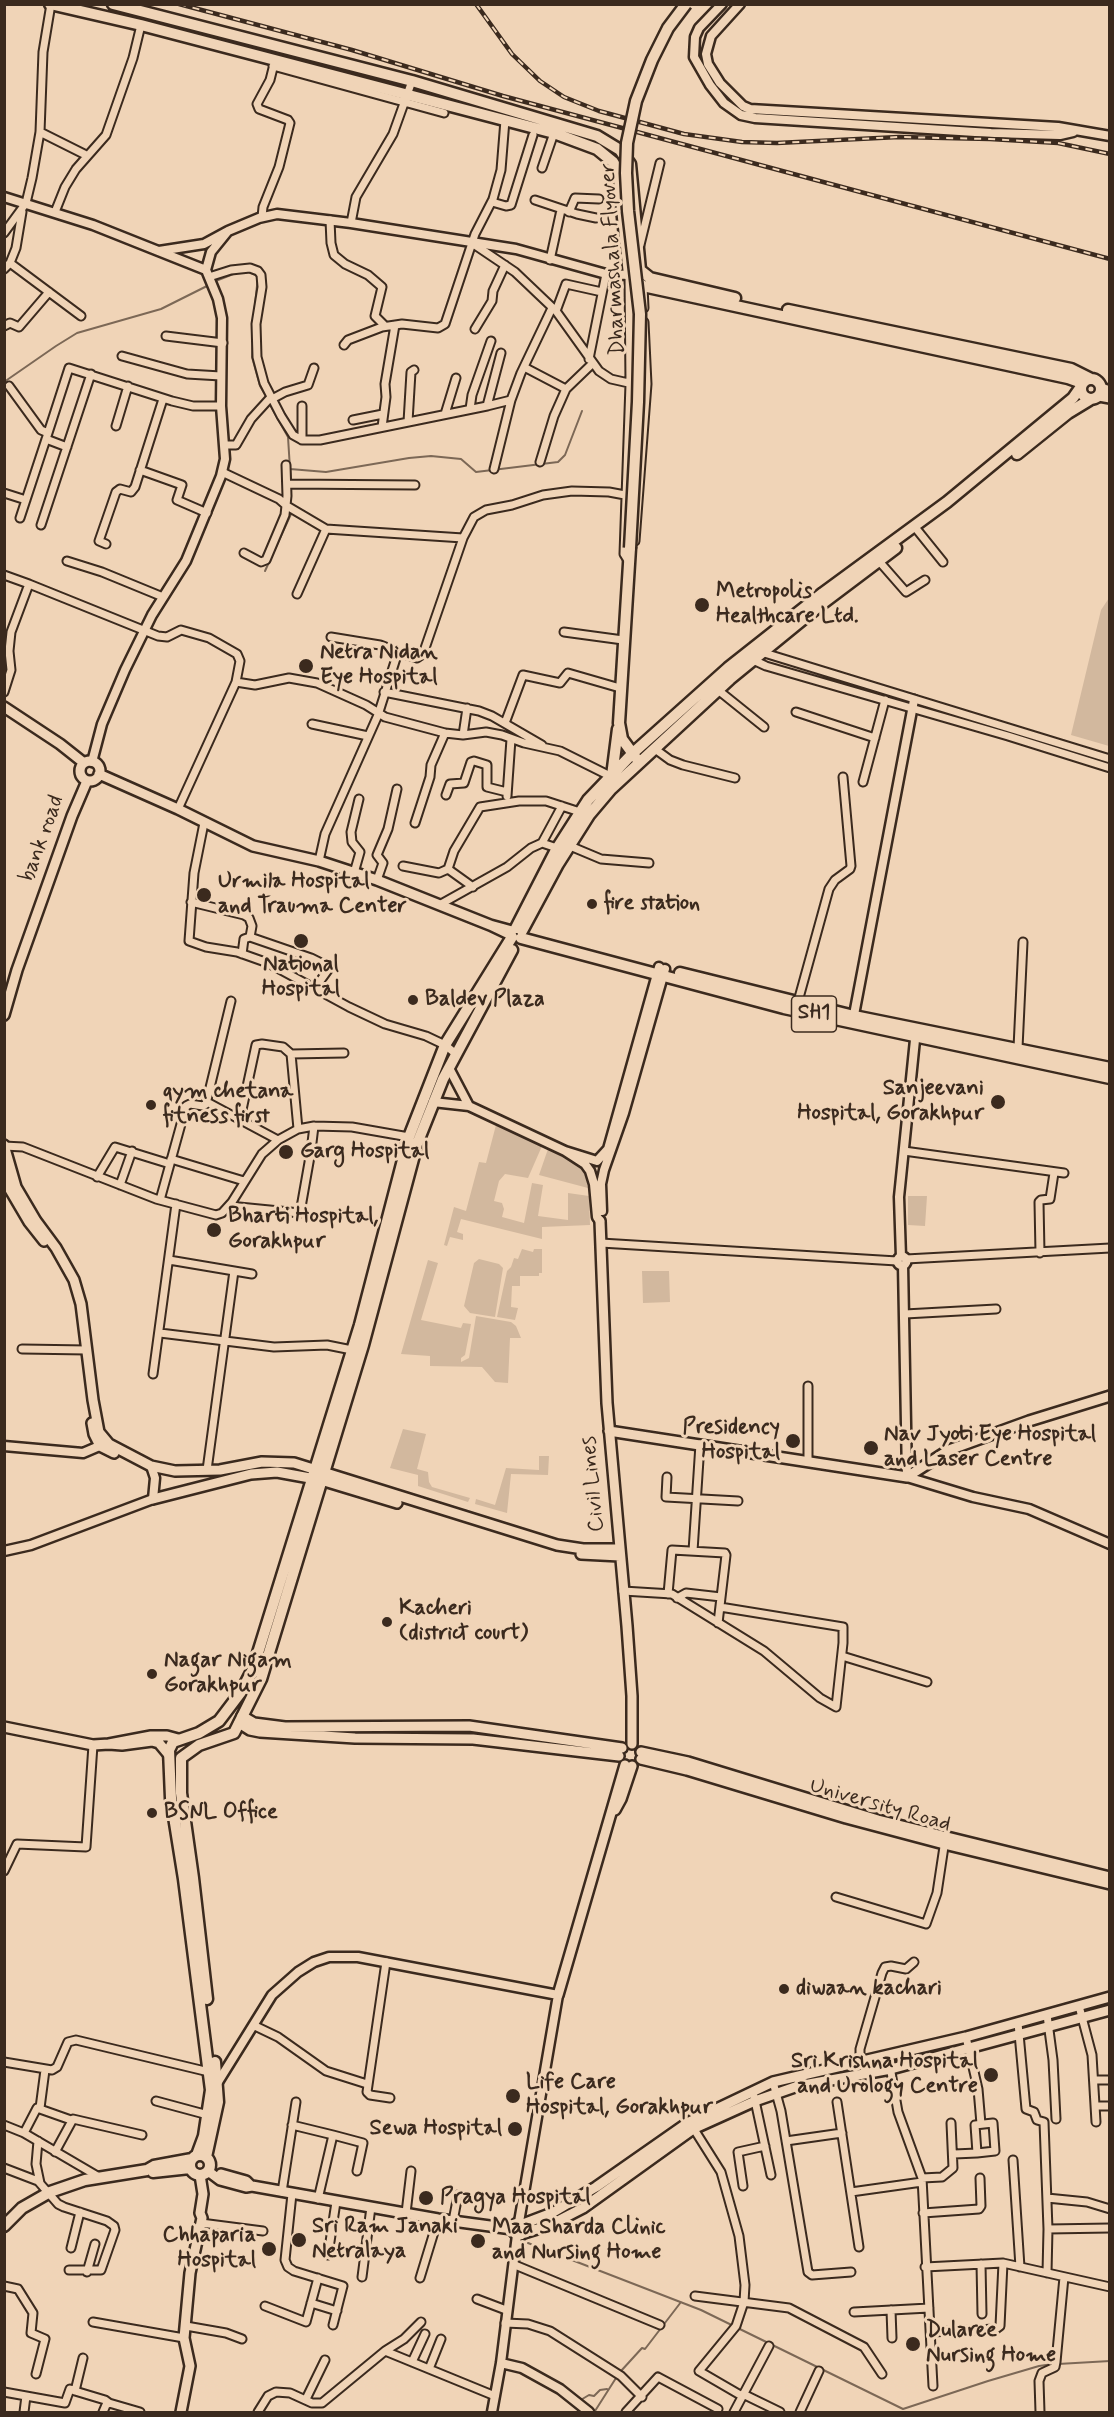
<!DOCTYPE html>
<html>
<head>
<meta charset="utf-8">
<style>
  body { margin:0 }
  #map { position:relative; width:1114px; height:2417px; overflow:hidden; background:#f0d4b7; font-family:Mynerve,sans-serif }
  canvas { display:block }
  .frame { position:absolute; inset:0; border:6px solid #3b2a1e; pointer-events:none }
</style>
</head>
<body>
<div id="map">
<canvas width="1114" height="2417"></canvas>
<div class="frame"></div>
</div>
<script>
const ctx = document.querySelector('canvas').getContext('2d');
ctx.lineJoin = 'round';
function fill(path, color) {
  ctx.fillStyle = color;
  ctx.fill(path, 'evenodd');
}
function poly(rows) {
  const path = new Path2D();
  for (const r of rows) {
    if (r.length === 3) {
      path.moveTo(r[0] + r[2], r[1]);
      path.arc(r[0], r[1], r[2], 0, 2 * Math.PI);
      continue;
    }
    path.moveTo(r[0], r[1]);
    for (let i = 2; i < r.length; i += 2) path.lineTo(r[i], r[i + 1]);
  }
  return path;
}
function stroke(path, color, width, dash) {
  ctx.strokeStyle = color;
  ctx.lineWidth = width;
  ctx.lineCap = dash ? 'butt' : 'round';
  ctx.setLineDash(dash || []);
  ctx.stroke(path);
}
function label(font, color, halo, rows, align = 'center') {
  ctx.font = font + ' Mynerve,sans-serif';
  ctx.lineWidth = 6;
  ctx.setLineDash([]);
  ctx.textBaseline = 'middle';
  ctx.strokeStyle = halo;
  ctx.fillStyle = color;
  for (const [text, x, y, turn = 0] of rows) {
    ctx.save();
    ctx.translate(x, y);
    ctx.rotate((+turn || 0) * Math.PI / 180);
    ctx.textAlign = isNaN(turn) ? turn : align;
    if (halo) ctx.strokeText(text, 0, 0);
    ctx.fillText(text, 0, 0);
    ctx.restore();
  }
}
fill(poly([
  [1109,598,1109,746,1071,735,1101,610],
  [496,1125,542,1146,528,1178,505,1174,499,1181,494,1201,502,1203,504,1209,502,1217,524,1223,532,1183,543,1185,538,1216,568,1220,568,1193,589,1196,590,1225,542,1227,542,1239,461,1219,457,1232,463,1234,463,1240,450,1237,447,1246,444,1245,454,1207,466,1211,479,1162,486,1163],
  [548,1149,581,1165,586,1173,588,1188,539,1175],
  [908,1196,927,1196,925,1226,908,1225],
  [522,1249,533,1252,534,1249,542,1249,542,1273,539,1273,539,1276,520,1276,520,1286,512,1286,511,1307,518,1308,515,1320,497,1317,507,1271,511,1267,514,1258,518,1259],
  [479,1259,499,1264,503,1268,495,1317,470,1313,464,1306,474,1263],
  [428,1260,438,1263,421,1320,461,1328,463,1323,471,1324,465,1355,461,1358,461,1362,469,1358,476,1316,511,1322,516,1326,521,1338,510,1338,508,1383,495,1382,482,1367,430,1366,430,1356,401,1354],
  [642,1271,669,1271,670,1302,643,1303],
  [403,1429,426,1434,417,1469,428,1472,429,1482,432,1487,470,1498,468,1502,418,1486,418,1475,390,1468],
  [539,1456,549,1456,548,1475,511,1474,507,1513,475,1504,476,1499,495,1505,506,1468,539,1470]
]), '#d2b89e');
stroke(poly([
  [247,271,258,276,254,314],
  [213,282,236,273],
  [253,335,252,357,260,386,267,398],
  [4,382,56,346,77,333,161,309,209,285],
  [269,403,288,437,290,469,326,472,409,458,431,456,461,459,476,472,558,462,565,455,582,411],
  [290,469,291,482],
  [290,503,291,487],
  [265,571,291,514],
  [528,2243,701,2310,903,2409,988,2381,1039,2366,1053,2364],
  [1058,2364,1110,2361],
  [621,2371,642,2348,645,2349,681,2302],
  [579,2401,589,2395,594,2396,600,2390,607,2389],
  [595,2411,616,2378]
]), '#7c6856', 2);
const minor = poly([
  [273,66,444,113],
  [40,132,86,155],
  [542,168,554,133],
  [535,200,577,214,596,218],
  [492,202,506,206,511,205,533,135],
  [55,212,65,187,76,169,106,135,133,58,141,25],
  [569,212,575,198,599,199],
  [262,217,263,207,279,167,290,123,288,120,259,109,257,104,270,80,275,60],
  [330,220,331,243,334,255,345,264,368,275,382,287,375,316,385,326],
  [351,223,356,197,393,134,412,81],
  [4,233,26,203,32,178,40,132,43,52,51,4],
  [472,243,515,272,556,311,599,371,611,379,633,384],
  [640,245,660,163],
  [550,260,561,210],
  [10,263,81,316],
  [4,269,10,263,16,248,22,212],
  [209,277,231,270,250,268,258,271,261,275,262,287,256,324,257,357,264,383,281,416,293,435,302,440,320,440,487,406,501,353],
  [643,286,644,308],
  [556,311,566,284,602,292],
  [4,326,10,323,19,327,49,292],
  [475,329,492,301,493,291,505,265],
  [166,336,223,343],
  [344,345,348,340,382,327,402,324,438,328,445,324,475,234,493,199,501,170,505,120],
  [122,356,187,374,221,376],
  [589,359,606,274],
  [524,367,566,389],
  [9,386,41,430,48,433,20,518],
  [272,399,285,392,308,385,314,368],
  [302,406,302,440],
  [487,406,511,400],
  [470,409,472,395,491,341],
  [445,414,456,378],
  [353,420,383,414],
  [408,422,411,372,414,370],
  [116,426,128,386],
  [382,427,386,397,385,384,395,325],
  [48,433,69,368,172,401,193,406,221,406],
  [46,439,67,447],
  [225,445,236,445,251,419,271,397],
  [540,462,554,416,566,389,593,363],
  [494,469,511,400,521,373,552,308],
  [140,470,182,485,177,500,207,513],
  [222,472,279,499,287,506,326,529],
  [287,484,415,485],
  [4,493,26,500],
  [41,525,91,374],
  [914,526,943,562],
  [635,541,647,384,644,322],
  [106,544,99,541,116,492,120,489,131,492,135,487,163,399],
  [244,553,261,562,266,560,285,515,287,496,286,465],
  [878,560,906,592,925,580],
  [67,561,102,572,163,597],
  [629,562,624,554,630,384,629,277],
  [4,575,29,584,11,632,9,651,11,670,4,692],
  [29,584,158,636,167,637,181,630,209,638,237,654,240,661,236,682,255,685,289,678,317,683,366,705,385,717,445,733,463,735,486,732,502,735,524,743,560,751,610,776],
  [297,594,326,529,463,538],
  [564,632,623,640],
  [331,637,380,645,398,652],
  [761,652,1110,759],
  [751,659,766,666,1008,736,1110,768],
  [718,690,764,727],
  [384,692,479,711,492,716,542,745],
  [796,712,875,738],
  [505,723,523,675,560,683,568,673,620,688],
  [312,724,368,736],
  [463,735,467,708],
  [655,749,670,760,683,765,735,778],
  [863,782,885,700],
  [446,795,450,784,464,783,471,762,474,761,487,765,487,787,507,792],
  [507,796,511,739],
  [178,809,236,682],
  [204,823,194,873,189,941,206,947,237,952,268,963,349,1007,385,1024,426,1036,445,1045,456,1054],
  [415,823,430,777,431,765,445,733],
  [542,843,562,806],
  [570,846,601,859,649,863],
  [319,861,325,834,378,715,398,652,417,658,423,654,463,538,474,517,486,510,512,505,543,495,572,491,609,492,625,495],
  [403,866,439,873,448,869],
  [354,873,360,852,352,842,351,832,359,799],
  [377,880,383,863,377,855,388,829,397,789],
  [473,887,448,869,454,851,480,807,519,801,546,801,580,812],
  [191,902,244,915,249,918,252,926,250,937],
  [441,904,507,867,531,848,542,843,557,848],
  [242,954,244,939,250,937,311,958,321,963,328,970,315,988],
  [797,1005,829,889,835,880,850,869,851,866,843,777],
  [1018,1048,1023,942],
  [207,1102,278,1140],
  [240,1119,256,1045,262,1044,283,1047,291,1054],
  [298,1129,291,1054,344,1053],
  [4,1146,23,1147,156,1199,216,1215,222,1213,232,1202,262,1154,278,1140,298,1129,314,1126,352,1127,409,1137],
  [904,1151,1064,1173],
  [171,1159,244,1181],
  [97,1177,115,1147,170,1164],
  [120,1185,132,1151],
  [160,1200,186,1106,190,1104,203,1106,206,1104,231,1001],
  [229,1206,300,1213,311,1151,314,1126],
  [601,1243,897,1261],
  [1040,1253,1039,1202,1041,1200,1050,1199,1054,1173],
  [906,1259,1110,1248],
  [169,1260,252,1274],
  [905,1314,996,1309],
  [160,1333,274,1347,327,1345,352,1350],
  [22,1349,87,1350],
  [153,1374,176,1204],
  [808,1386,808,1461],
  [207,1470,234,1271],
  [667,1477,666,1497,738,1501],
  [693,1551,700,1444],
  [623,1591,672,1594,764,1651,820,1698,836,1707,843,1643,843,1627,720,1607],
  [668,1594,672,1550,725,1553,726,1555,718,1623],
  [677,1598,686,1593,721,1597],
  [842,1656,927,1682],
  [4,1871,17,1844,86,1847,93,1745],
  [836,1897,926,1924,937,1893,945,1840],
  [386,1962,367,2092,370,2095,390,2098],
  [1079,2006,1092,2055,1096,2122],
  [1047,2015,1053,2060,1056,2119],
  [1018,2023,1026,2109,1034,2112,1037,2120,1044,2122,1048,2229,1047,2273],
  [255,2026,278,2037,326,2071,367,2084],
  [966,2037,978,2089,981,2124],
  [888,2055,898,2112,922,2178,933,2386],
  [860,2061,860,2049,882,1973,885,1967,891,1966,906,1969,914,1962],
  [4,2062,52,2070,57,2067,68,2042,76,2040,209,2072],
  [1095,2080,1110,2080],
  [773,2082,781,2111,808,2272,812,2275,851,2272],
  [754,2096,771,2175],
  [156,2101,208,2115],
  [837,2102,859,2247],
  [1097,2106,1110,2106],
  [40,2108,45,2070],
  [993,2123,995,2151,977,2153,975,2125,993,2123],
  [4,2125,24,2133,99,2177],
  [292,2125,333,2135],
  [692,2126,721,2172,739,2236,745,2285,744,2302,736,2326,699,2371,742,2396],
  [24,2133,37,2108,71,2120],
  [38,2141,36,2164,40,2183],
  [786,2141,842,2133],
  [55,2152,73,2119,142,2135],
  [954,2154,977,2153],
  [1013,2160,1020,2267],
  [4,2168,38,2181,58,2204,64,2207,107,2221,114,2226,115,2230,101,2270,69,2270],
  [922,2178,942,2177,953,2168,951,2123],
  [743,2186,738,2152,765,2146],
  [282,2192,296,2102],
  [851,2192,922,2182],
  [292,2194,285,2260,288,2267,294,2271,343,2286,333,2325],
  [1047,2198,1087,2202,1110,2209],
  [318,2199,333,2135,363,2143,357,2171],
  [406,2213,411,2171],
  [923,2213,979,2209,981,2206,980,2178],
  [453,2221,458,2195],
  [201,2223,263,2231],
  [1048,2229,1110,2228],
  [71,2248,80,2212],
  [328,2255,336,2202],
  [981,2264,982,2314],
  [515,2265,660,2325],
  [925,2267,1003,2263,1110,2287],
  [87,2272,95,2244],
  [362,2277,371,2207],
  [420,2278,438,2219],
  [4,2286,18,2289,33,2313,31,2333,45,2339,36,2374],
  [695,2296,789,2308,864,2347,882,2374],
  [477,2299,506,2310],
  [311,2303,337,2311],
  [265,2306,306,2322,318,2278],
  [891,2310,892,2338],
  [854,2312,929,2308],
  [93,2322,184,2338],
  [505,2323,528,2324,550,2331,621,2376,642,2397],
  [186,2326,226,2333,242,2339],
  [931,2332,996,2329,1000,2326,1003,2263],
  [385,2351,404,2339,421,2322],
  [412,2362,425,2334],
  [429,2369,441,2339],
  [75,2391,105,2400,109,2403],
  [4,2392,65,2403,70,2389,75,2391,83,2358],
  [743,2394,780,2412],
  [306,2399,325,2360],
  [24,2412,26,2396],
  [103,2412,106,2405,109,2403,140,2412],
  [258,2412,268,2396,276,2392,290,2393,312,2403,322,2403,385,2351,495,2396],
  [626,2412,658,2377,718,2409],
  [734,2412,769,2346],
  [800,2412,819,2371],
  [1040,2412,1039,2381,1042,2373,1055,2367,1056,2362,1064,2277]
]);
const tertiary = poly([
  [722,4,699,28,695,37,694,57,710,85,724,103,741,115,755,118,991,133,1060,135,1073,132],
  [740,4,711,36,706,54,708,64,720,83,743,106,750,109,1058,127,1110,136],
  [4,197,93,225,206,270],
  [159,251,204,244,228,231,259,218,277,214,351,223,516,249,606,274,629,275],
  [92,762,102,724,125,670,152,615,186,561,221,476,225,459,221,406,222,318,218,299,206,270,211,252,228,231],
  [853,1020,914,700],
  [449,1068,469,1106],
  [433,1102,469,1106,565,1151],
  [602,1211,601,1184,604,1170,624,1113,665,969],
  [600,1221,597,1217,594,1184,590,1171,585,1164,565,1151,597,1161,608,1149,659,967],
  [902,1261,4.5],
  [901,1257,899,1197,916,1030],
  [903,1265,907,1477,973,1497,1029,1509,1110,1544],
  [4,1446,83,1453,104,1444],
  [4,1551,31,1545,153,1499,155,1478,151,1466],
  [218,2082,272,1995,298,1972,314,1962,329,1957,358,1957,558,1995,519,2222],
  [501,2363,522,2368,560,2389,589,2412],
  [492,2412,501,2363,517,2235]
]);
const secondary = poly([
  [1101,388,1110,391],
  [1099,396,1110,398],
  [4,707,60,744,84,763],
  [90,771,10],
  [99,774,178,809,253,846,319,861,377,880,490,925],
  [511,935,490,925,512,931],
  [4,1015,17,970,72,816,87,781],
  [4,1145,16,1187,36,1221,56,1248,74,1280,81,1304,93,1400,99,1432,109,1444,151,1466,175,1471,220,1470,262,1462,294,1463,557,1545,583,1549,620,1549],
  [5,1170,9,1188,29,1222,44,1241],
  [600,1221,607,1403,627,1626,632,1696,632,1744],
  [92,1423,94,1434,100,1446,114,1453],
  [609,1431,907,1477,949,1450,1029,1421,1110,1396],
  [153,1499,251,1474,277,1472,321,1480,397,1503],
  [581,1554,620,1556],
  [242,1716,254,1723,285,1727,469,1726,622,1748],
  [239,1723,250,1730,260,1732,355,1738,473,1739,619,1756],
  [4,1727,93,1745,109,1744],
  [641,1752,688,1762,878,1820,1110,1877],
  [169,1755,159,1743,152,1741,122,1745,109,1744,151,1736,167,1736,178,1739],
  [641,1759,687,1770,846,1818,944,1844,1110,1884],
  [615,1810,621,1799,632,1766],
  [558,1995,625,1765],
  [208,2171,220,2180,246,2187,252,2186,438,2219,512,2229],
  [221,2174,246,2181,250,2185],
  [519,2229,6],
  [523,2224,552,2213,596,2187,689,2122,773,2082,966,2037,1110,1997],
  [524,2233,550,2225,583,2208,693,2129,755,2101,798,2086,891,2069,1110,2010],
  [181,2412,190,2366,184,2338,190,2273,202,2218,200,2213,203,2194,200,2175]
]);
const primary = poly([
  [50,4,141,25,554,133,597,149,613,162,618,170,629,275,643,286,1068,378,1082,383],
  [113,4,412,81,597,136,620,150,630,164,640,270,650,278,735,298],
  [788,310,1071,369,1091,379],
  [1091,389,10],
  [1017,454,1068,413,1091,399],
  [630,548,619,723,622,739,636,758],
  [612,776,618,729],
  [516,928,556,850,588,800,633,753,728,668,823,593,947,502,1073,398,1080,388],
  [522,931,558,864,589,815,611,789,730,679,823,603,896,548],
  [521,938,784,1008,1110,1078],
  [680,973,854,1016,1110,1068],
  [207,1999,193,1878,181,1793,181,1758,199,1745,234,1733,261,1679,363,1345,417,1144,443,1079,512,950],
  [200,2165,10],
  [197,2155,204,2136,211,2090,184,1879,171,1798,169,1750,173,1742,199,1733,219,1721,241,1692,253,1669,360,1325,409,1137,445,1045,512,937],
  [206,2157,218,2102,215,2062],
  [153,2172,190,2168],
  [4,2226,22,2208,50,2192,85,2180,147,2170,154,2166,192,2159]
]);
stroke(minor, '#3b2a1e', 11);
stroke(tertiary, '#3b2a1e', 13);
stroke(secondary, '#3b2a1e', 14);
stroke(primary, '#3b2a1e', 15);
stroke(minor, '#f0d4b7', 7);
stroke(tertiary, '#f0d4b7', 8);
stroke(secondary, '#f0d4b7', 9);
stroke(primary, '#f0d4b7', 10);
const rail = poly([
  [179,4,352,50,503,96,1110,259],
  [476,4,512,54,540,81,564,97,599,111,684,134,742,142,777,143,899,137,990,139,1058,143,1110,154]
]);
stroke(rail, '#3b2a1e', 4.5);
stroke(rail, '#f0d4b7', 2, [7]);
const primaryBridge = poly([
  [630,548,638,402,640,314,628,211,626,173,627,143,636,101,652,60,668,28,686,4]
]);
stroke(primaryBridge, '#3b2a1e', 15, []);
stroke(primaryBridge, '#f0d4b7', 10);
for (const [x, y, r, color] of [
  [702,605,8,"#3b2a1e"],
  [306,666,8,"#3b2a1e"],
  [204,895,8,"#3b2a1e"],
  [592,904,6,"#3b2a1e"],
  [301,941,8,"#3b2a1e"],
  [413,1000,6,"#3b2a1e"],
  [998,1102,8,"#3b2a1e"],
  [151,1105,6,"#3b2a1e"],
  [286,1152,8,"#3b2a1e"],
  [214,1230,8,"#3b2a1e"],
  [793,1441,8,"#3b2a1e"],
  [871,1448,8,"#3b2a1e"],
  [387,1622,6,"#3b2a1e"],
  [152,1674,6,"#3b2a1e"],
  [152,1813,6,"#3b2a1e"],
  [784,1989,6,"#3b2a1e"],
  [991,2075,8,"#3b2a1e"],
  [513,2096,8,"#3b2a1e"],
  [515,2129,8,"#3b2a1e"],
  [426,2198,8,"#3b2a1e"],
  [299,2240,8,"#3b2a1e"],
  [478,2241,8,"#3b2a1e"],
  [269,2249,8,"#3b2a1e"],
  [913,2344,8,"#3b2a1e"]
]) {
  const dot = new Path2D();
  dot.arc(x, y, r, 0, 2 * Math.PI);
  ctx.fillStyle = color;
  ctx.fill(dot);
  stroke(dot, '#f0d4b7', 2);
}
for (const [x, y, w] of [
  [814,1014,45]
]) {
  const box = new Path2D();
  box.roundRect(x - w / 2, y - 18, w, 36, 4.5);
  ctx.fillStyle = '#f0d4b7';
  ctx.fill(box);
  stroke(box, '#3b2a1e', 1.5);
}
label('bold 21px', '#3b2a1e', null, [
  ["SH1",814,1014]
]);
label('22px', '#3b2a1e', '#f0d4b7', [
  ["Dharmashala Flyover",614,259,-93],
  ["bank road",43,839,-70],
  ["Civil Lines",594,1484,-95],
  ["University Road",880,1806,16]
]);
label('bold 22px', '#3b2a1e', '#f0d4b7', [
  ["Metropolis",716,592],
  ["Healthcare Ltd.",716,617],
  ["Netra Nidan",320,653],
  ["Eye Hospital",320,678],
  ["Urmila Hospital",218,882],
  ["and Trauma Center",218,907],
  ["fire station",604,904],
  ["National",301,965,"center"],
  ["Hospital",301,990,"center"],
  ["Baldev Plaza",425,1000],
  ["Sanjeevani",984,1089,"right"],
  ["Hospital, Gorakhpur",984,1114,"right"],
  ["gym chetana",163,1092],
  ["fitness first",163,1117],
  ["Garg Hospital",300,1152],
  ["Bharti Hospital,",228,1217],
  ["Gorakhpur",228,1242],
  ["Presidency",780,1428,"right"],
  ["Hospital",780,1453,"right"],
  ["Nav Jyoti Eye Hospital",884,1435],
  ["and Laser Centre",884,1460],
  ["Kacheri",399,1609],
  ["(district court)",399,1634],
  ["Nagar Nigam",164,1661],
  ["Gorakhpur",164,1686],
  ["BSNL Office",164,1813],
  ["diwaan kachari",796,1989],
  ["Sri Krishna Hospital",978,2062,"right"],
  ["and Urology Centre",978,2087,"right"],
  ["Life Care",526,2083],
  ["Hospital, Gorakhpur",526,2108],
  ["Sewa Hospital",502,2129,"right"],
  ["Pragya Hospital",440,2198],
  ["Sri Ram Janaki",312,2227],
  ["Netralaya",312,2252],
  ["Maa Sharda Clinic",492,2228],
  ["and Nursing Home",492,2253],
  ["Chhaparia",256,2236,"right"],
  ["Hospital",256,2261,"right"],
  ["Dularee",926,2331],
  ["Nursing Home",926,2356]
], 'left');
</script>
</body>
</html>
